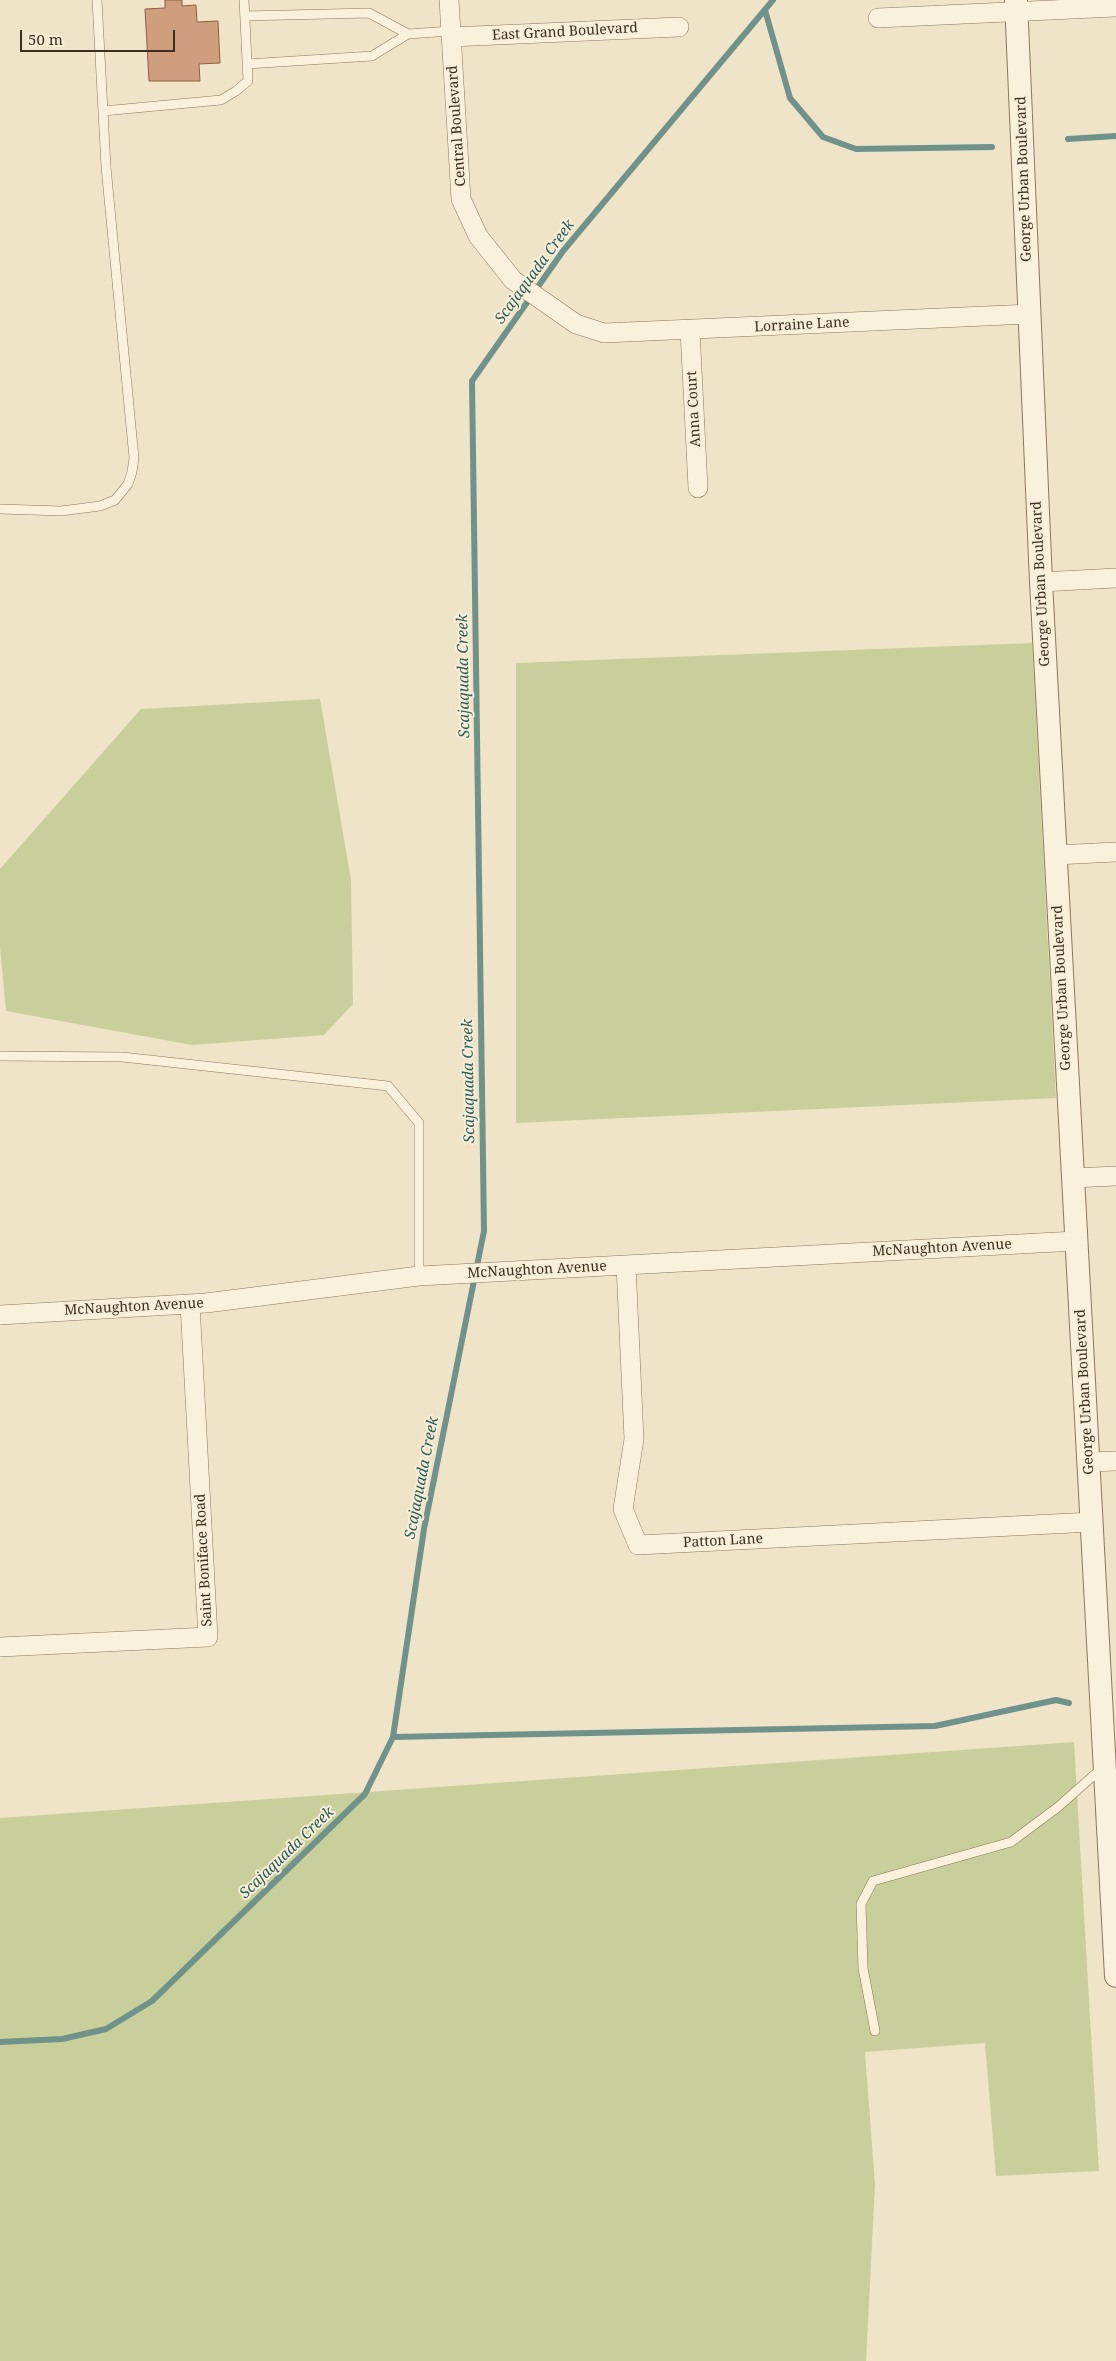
<!DOCTYPE html>
<html>
<head>
<meta charset="utf-8">
<style>
  body { margin:0 }
  #map { position:relative; width:1116px; height:2361px; overflow:hidden; background:#f0e4c8; font-family:"Noto Serif",serif }
  canvas { display:block }
  .scale { position:absolute; left:20px; top:30px; width:155px; height:22px; box-sizing:border-box; border:2px solid #3d2e20; border-top:0; padding-left:6px; font-size:15px; line-height:18px; white-space:nowrap; color:#3d2e20; -webkit-text-stroke:4px #f7eed8; paint-order:stroke }
</style>
</head>
<body>
<div id="map">
<canvas width="1116" height="2361"></canvas>
<div class="scale">50 m</div>
</div>
<script>
const ctx = document.querySelector('canvas').getContext('2d');
ctx.lineJoin = 'round';
function fill(path, color) {
  ctx.fillStyle = color;
  ctx.fill(path, 'evenodd');
}
function poly(rows) {
  const path = new Path2D();
  for (const r of rows) {
    path.moveTo(r[0], r[1]);
    for (let i = 2; i < r.length; i += 2) path.lineTo(r[i], r[i + 1]);
  }
  return path;
}
function stroke(path, color, width, dash) {
  ctx.strokeStyle = color;
  ctx.lineWidth = width;
  ctx.lineCap = dash ? 'butt' : 'round';
  ctx.setLineDash(dash || []);
  ctx.stroke(path);
}
function label(font, color, halo, rows, align = 'center') {
  ctx.font = font + ' "Noto Serif",serif';
  ctx.lineWidth = 4;
  ctx.setLineDash([]);
  ctx.textBaseline = 'middle';
  ctx.strokeStyle = halo;
  ctx.fillStyle = color;
  for (const [text, x, y, turn = 0] of rows) {
    ctx.save();
    ctx.translate(x, y);
    ctx.rotate((+turn || 0) * Math.PI / 180);
    ctx.textAlign = isNaN(turn) ? turn : align;
    if (halo) ctx.strokeText(text, 0, 0);
    ctx.fillText(text, 0, 0);
    ctx.restore();
  }
}
fill(poly([
  [1032,643,1056,1098,516,1123,516,663],
  [320,699,351,880,353,1004,324,1035,192,1045,6,1011,0,947,0,869,141,709],
  [1074,1742,1099,2171,996,2176,985,2043,865,2052,875,2185,866,2361,0,2361,0,1818]
]), '#c9cf9b');
stroke(poly([
  [765,10,790,98,823,137,856,149,992,147],
  [1068,139,1116,136],
  [393,1737,935,1726,1056,1700,1069,1703],
  [0,2042,62,2039,106,2029,152,2001,365,1794,393,1737,424,1529,484,1231,472,381,563,251,773,0]
]), '#6f938a', 6);
const building = poly([
  [165,0,182,0,182,6,196,5,197,22,218,21,220,63,199,64,200,81,149,81,145,9,165,8,165,0]
]);
fill(building, '#cf9f7d');
stroke(building, '#8d5f41', 1);
const service = poly([
  [245,16,369,13,408,34],
  [247,64,372,56,408,34,451,31],
  [103,111,221,100,236,91,248,81,244,0],
  [0,509,61,511,100,506,115,500,128,484,132,472,134,458,106,167,97,0],
  [0,1056,122,1057,388,1086,419,1123,419,1276],
  [875,2031,863,1968,861,1904,873,1881,1011,1842,1058,1807,1102,1768]
]);
const minor = poly([
  [449,0,461,199,478,236,513,280,576,324,604,333,1030,314],
  [878,18,1116,7],
  [451,37,679,27],
  [690,330,698,488],
  [1041,582,1116,578],
  [1055,855,1116,852],
  [1073,1178,1116,1176],
  [626,1265,634,1439,623,1509,638,1545,1092,1522],
  [0,1315,206,1303,419,1276,1076,1241],
  [1089,1462,1116,1461],
  [0,1647,208,1637,190,1304]
]);
const tertiary = poly([
  [1016,0,1041,582,1116,1976]
]);
stroke(service, '#8d765c', 10);
stroke(minor, '#8d765c', 20);
stroke(tertiary, '#8d765c', 24);
stroke(service, '#faf1dc', 9);
stroke(minor, '#faf1dc', 19);
stroke(tertiary, '#faf1dc', 22);
label('14px', '#3d2e20', '#f7eed8', [
  ["East Grand Boulevard",565,32,-3],
  ["Central Boulevard",457,126,-94],
  ["George Urban Boulevard",1024,179,-92],
  ["Lorraine Lane",802,325,-3],
  ["Anna Court",694,409,-93],
  ["George Urban Boulevard",1041,584,-93],
  ["George Urban Boulevard",1062,988,-93],
  ["McNaughton Avenue",942,1248,-3],
  ["McNaughton Avenue",537,1270,-3],
  ["McNaughton Avenue",134,1307,-3],
  ["George Urban Boulevard",1085,1392,-93],
  ["Patton Lane",723,1541,-3],
  ["Saint Boniface Road",204,1560,-93]
]);
label('italic 15px', '#2f5d5a', '#f7eed8', [
  ["Scajaquada Creek",535,272,-54],
  ["Scajaquada Creek",464,676,-91],
  ["Scajaquada Creek",469,1081,-91],
  ["Scajaquada Creek",422,1478,-79],
  ["Scajaquada Creek",287,1853,-44]
]);
</script>
</body>
</html>
